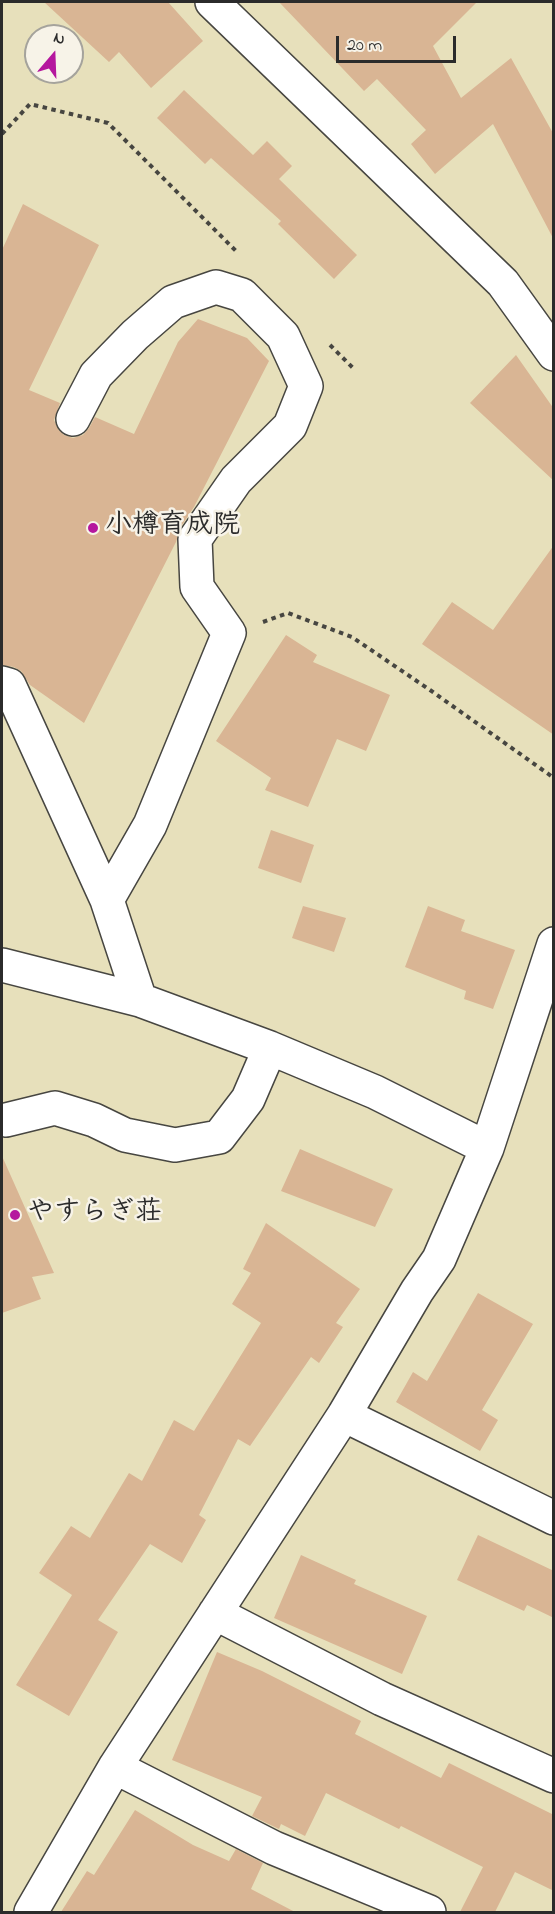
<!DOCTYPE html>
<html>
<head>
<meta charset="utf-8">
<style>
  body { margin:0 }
  #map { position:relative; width:555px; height:1914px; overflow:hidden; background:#e7e0bb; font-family:"Indie Flower",sans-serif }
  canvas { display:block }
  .frame { position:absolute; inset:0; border:3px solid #2b2b2b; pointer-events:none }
  .north { position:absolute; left:24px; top:24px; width:60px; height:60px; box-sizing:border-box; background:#f7f3e8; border:2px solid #a5a39c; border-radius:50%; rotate:19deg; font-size:16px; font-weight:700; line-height:24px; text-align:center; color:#2b2b2b }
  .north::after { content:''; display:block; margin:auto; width:21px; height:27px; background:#b5179e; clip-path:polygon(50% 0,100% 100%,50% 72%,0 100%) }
  .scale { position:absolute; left:336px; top:36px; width:120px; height:27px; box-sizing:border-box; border:3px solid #2b2b2b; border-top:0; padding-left:8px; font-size:18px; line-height:21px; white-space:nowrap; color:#2b2b2b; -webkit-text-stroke:4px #f7f3e8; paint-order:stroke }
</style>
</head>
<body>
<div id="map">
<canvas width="555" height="1914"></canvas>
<div class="frame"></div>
<div class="north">N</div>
<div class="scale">20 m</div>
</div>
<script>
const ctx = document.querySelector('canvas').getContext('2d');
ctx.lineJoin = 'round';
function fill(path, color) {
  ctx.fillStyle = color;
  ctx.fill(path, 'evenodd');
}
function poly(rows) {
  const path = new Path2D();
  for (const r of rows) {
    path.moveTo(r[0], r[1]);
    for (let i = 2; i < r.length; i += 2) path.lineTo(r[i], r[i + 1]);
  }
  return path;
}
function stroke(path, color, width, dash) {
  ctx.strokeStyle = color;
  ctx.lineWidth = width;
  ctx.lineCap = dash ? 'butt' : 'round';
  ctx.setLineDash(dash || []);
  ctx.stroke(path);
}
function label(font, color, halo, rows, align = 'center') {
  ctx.font = font + ' "Indie Flower","Klee One",sans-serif';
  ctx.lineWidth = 5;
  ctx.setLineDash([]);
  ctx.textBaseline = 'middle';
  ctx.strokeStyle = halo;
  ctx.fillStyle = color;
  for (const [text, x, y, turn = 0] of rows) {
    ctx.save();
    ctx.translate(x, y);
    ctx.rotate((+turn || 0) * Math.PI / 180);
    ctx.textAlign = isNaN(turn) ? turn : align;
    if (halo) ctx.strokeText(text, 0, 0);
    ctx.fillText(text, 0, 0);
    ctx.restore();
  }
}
fill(poly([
  [44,2,168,2,203,41,151,88,119,52,109,62],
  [279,2,477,2,433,46,461,98,511,58,554,135,554,240,493,124,435,174,411,144,426,130,377,79,364,91],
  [184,90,253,155,267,141,292,166,279,179,357,255,334,279,278,224,281,221,211,158,205,164,157,118],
  [23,204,99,245,29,390,60,403,54,420,58,429,64,435,73,438,83,435,89,428,95,417,134,434,178,342,198,319,247,338,269,361,194,507,180,528,176,542,84,723,30,685,21,671,14,667,2,665,2,250],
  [516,355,554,409,554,481,470,403],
  [554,545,554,735,422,644,452,602,493,630],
  [286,635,317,655,313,662,390,695,366,751,337,739,308,807,265,790,271,778,216,741],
  [271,830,314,845,301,883,258,868],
  [303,906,346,918,334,952,292,938],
  [428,906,465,920,461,931,515,950,493,1009,464,999,466,991,405,967],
  [300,1149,393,1189,375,1227,281,1191],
  [2,1156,54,1273,32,1277,41,1299,2,1313],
  [266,1223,360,1289,336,1323,343,1327,319,1363,311,1357,250,1446,238,1439,199,1515,206,1520,182,1563,150,1544,98,1620,118,1632,69,1716,16,1685,72,1595,39,1573,71,1526,90,1538,129,1473,142,1481,174,1420,194,1431,261,1323,232,1304,251,1273,243,1269],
  [478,1293,533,1324,482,1410,498,1420,480,1451,396,1402,413,1372,427,1381],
  [478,1535,554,1571,554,1618,527,1605,524,1611,457,1580],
  [301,1555,356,1580,354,1584,427,1616,402,1674,274,1618],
  [217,1652,262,1671,361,1721,355,1734,441,1778,449,1763,554,1815,554,1891,515,1872,495,1912,460,1912,483,1867,401,1826,399,1829,326,1793,305,1836,281,1824,279,1829,252,1816,262,1797,172,1760],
  [135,1810,193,1845,229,1861,236,1849,263,1863,251,1889,295,1912,61,1912,87,1871,94,1875]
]), '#d9b594');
const minor = poly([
  [212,2,503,283,554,354],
  [73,419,96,375,135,335,173,302,216,287,242,295,283,336,306,386,290,426,236,480,195,539,197,587,229,633,150,825,107,900],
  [2,683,9,685,107,900,140,1000],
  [2,965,140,1000,270,1048,375,1092,487,1148],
  [6,1120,55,1108,94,1120,125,1135,175,1145,219,1137,248,1099,270,1048],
  [344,1415,554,1518],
  [215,1613,382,1699,554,1776],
  [115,1767,274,1848,429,1912],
  [31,1912,115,1767,344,1415,417,1291,439,1259,487,1148,554,944]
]);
stroke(minor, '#474641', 36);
stroke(poly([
  [2,134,30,104,108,123,238,253],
  [330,345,355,370],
  [263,622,288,613,352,637,430,690,554,778]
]), '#474641', 4, [4.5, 4.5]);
stroke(minor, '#fff', 33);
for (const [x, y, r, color] of [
  [93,528,6,"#b5179e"],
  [15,1215,6,"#b5179e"]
]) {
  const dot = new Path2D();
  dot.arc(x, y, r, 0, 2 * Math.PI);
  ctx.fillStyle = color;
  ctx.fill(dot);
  stroke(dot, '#f7f3e8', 2);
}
label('bold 27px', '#2b2b2b', '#f7f3e8', [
  ["小樽育成院",105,528],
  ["やすらぎ荘",27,1215]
], 'left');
</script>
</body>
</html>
